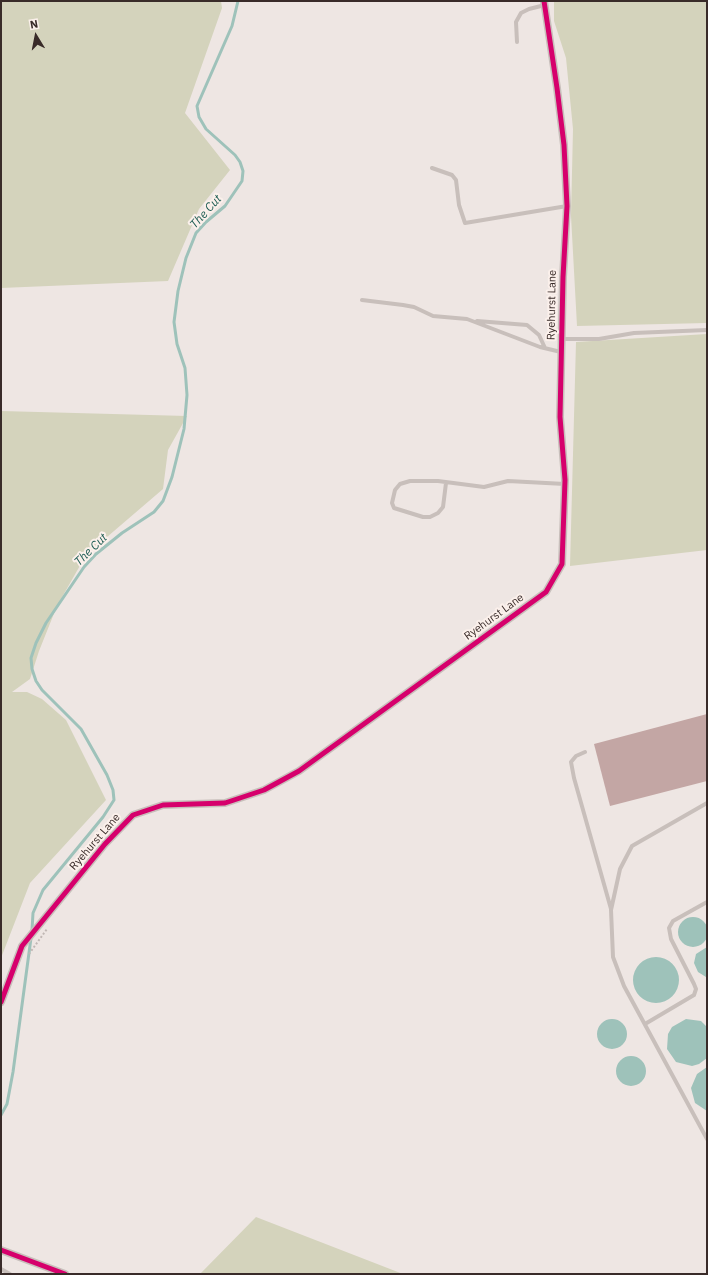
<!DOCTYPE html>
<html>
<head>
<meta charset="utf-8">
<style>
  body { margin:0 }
  #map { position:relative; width:708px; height:1275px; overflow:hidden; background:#eee6e3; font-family:"IBM Plex Sans",sans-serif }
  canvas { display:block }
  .frame { position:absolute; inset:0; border:2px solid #392b29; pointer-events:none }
  .north { position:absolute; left:16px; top:16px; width:40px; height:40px; -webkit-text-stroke:3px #fbf0eb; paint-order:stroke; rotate:350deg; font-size:11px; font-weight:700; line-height:16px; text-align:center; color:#392b29 }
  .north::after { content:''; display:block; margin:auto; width:14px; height:18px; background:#392b29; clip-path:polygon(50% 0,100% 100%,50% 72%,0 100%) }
</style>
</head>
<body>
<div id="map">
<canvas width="708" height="1275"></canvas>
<div class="frame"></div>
<div class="north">N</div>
</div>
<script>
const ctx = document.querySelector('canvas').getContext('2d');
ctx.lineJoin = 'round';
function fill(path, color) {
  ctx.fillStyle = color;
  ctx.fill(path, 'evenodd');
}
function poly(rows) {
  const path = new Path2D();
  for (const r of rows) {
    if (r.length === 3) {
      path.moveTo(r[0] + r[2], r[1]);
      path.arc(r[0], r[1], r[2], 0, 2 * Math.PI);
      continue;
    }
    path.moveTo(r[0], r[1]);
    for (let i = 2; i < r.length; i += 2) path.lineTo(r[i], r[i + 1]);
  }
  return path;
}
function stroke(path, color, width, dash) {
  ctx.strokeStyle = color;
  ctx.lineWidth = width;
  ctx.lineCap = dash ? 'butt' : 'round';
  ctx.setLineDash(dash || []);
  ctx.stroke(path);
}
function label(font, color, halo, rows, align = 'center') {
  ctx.font = font + ' "IBM Plex Sans",sans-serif';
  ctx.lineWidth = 4;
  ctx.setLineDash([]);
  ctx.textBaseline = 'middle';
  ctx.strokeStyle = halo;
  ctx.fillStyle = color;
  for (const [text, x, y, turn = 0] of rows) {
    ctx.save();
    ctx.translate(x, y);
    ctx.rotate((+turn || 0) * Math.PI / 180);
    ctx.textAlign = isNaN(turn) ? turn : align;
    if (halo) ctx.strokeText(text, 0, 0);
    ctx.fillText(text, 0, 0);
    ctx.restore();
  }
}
fill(poly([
  [1,1,221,1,222,8,185,113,230,170,199,209,168,281,1,288],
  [554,1,707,1,707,323,577,326,571,216,573,129,566,58,554,21],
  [707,334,707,550,570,566,576,342],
  [1,411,187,416,168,450,163,489,86,555,57,606,39,651,30,679,12,692,27,692,42,699,66,720,106,800,30,883,1,958],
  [256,1217,403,1274,200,1274]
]), '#d4d3bc');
fill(poly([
  [693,932,15],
  [707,947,707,977,706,977,698,972,694,963,696,954],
  [656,980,23],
  [686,1019,701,1021,707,1027,707,1058,699,1064,692,1066,676,1062,667,1049,668,1034,672,1027],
  [612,1034,15],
  [631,1071,15],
  [707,1067,707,1111,695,1103,691,1088,697,1074]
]), '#9ec2ba');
stroke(poly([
  [32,930,33,913,43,890,103,817,114,800,113,790,107,775,81,729,42,690,36,681,32,669,31,658,36,643,46,623,84,567,96,554,122,533,154,512,163,501,172,477,184,429,187,395,185,368,177,344,174,322,178,291,186,258,196,233,206,222,225,206,242,181,243,171,240,162,235,155,206,129,199,117,197,106,232,26,238,1],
  [1,1115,7,1104,13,1072,31,938]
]), '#9ec2ba', 3);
fill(poly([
  [707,714,707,781,610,806,594,744]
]), '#c3a6a4');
stroke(poly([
  [29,954,47,929]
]), '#c0b7b4', 2, [2, 2]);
stroke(poly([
  [517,42,516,22,521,13,529,9,545,5],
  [432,168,452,175,456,180,459,205,465,223,567,206],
  [362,300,403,305,414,307,433,316,467,319,540,347,561,352],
  [477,321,527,325,539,335,545,348],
  [562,339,599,339,634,333,707,330],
  [446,483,443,507,438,513,430,517,423,517,394,508,392,503,395,490,400,484,410,481,438,481,484,487,508,481,565,484],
  [585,752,576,756,571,762,574,778,611,909],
  [707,803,632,846,620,869,611,910,613,957,624,986,707,1139],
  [645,1024,694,995,696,989,694,984,671,939,669,928,673,921,707,902],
  [1,1269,10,1274]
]), '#c8bfbb', 4);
stroke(poly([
  [1,1002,22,946,105,844,133,815,163,805,225,803,264,790,299,771,546,592,562,564,565,480,560,417,563,277,567,206,564,145,557,88,544,1],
  [1,1250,65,1274]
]), '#c8bfbb', 8);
stroke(poly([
  [1,1002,22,946,105,844,133,815,163,805,225,803,264,790,299,771,546,592,562,564,565,480,560,417,563,277,567,206,564,145,557,88,544,1],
  [1,1250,65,1274]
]), '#d6006c', 5);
label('11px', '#392b29', '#fbf0eb', [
  ["Ryehurst Lane",552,305,-89],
  ["Ryehurst Lane",494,617,-36],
  ["Ryehurst Lane",95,842,-49]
]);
label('italic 12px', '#1d5c53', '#fbf0eb', [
  ["The Cut",206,212,-48],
  ["The Cut",91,550,-44]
]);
</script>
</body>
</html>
